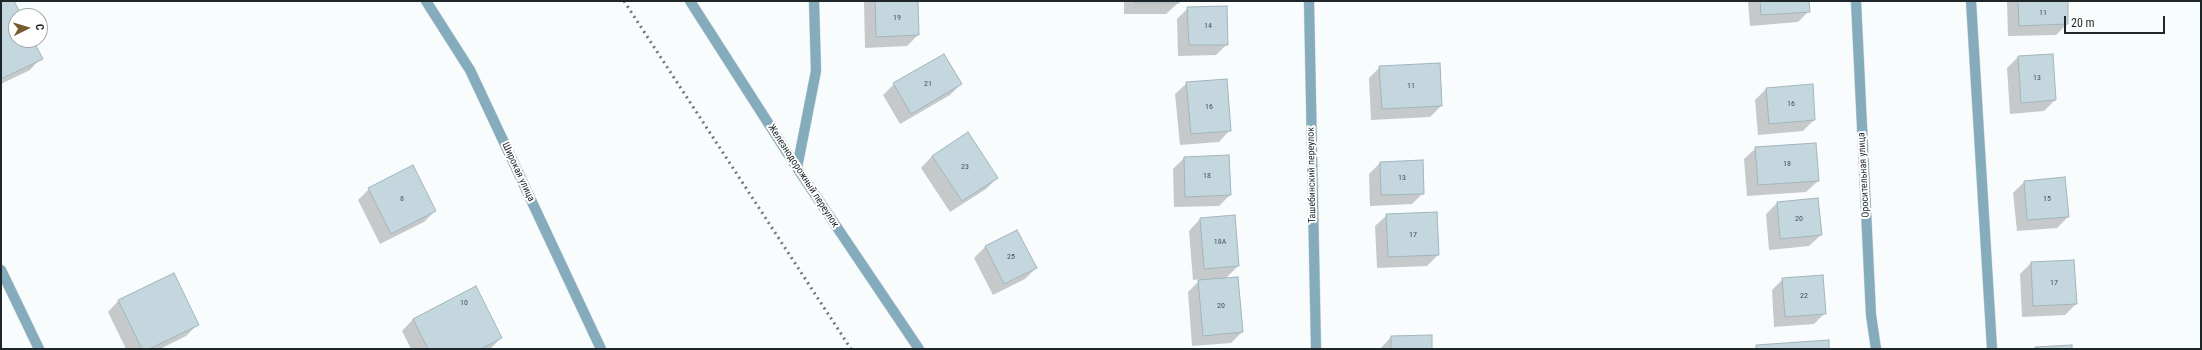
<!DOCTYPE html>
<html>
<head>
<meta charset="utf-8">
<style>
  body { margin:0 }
  #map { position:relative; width:2202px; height:350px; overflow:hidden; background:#f8fcfd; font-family:"Roboto Condensed",sans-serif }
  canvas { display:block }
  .frame { position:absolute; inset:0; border:2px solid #1f2629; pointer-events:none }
  .north { position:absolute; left:8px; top:8px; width:40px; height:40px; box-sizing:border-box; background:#fff; border:1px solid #a5a8a9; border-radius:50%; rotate:85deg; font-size:11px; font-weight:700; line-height:16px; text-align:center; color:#1f2629 }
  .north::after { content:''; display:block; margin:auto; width:14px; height:18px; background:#775a2e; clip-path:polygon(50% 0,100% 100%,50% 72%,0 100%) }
  .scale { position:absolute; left:2064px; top:16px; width:101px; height:18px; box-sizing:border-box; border:2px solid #1f2629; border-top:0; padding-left:5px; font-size:12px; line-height:14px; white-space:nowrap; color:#1f2629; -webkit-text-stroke:3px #fff; paint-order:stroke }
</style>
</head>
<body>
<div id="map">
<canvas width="2202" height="350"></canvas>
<div class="frame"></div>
<div class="north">С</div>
<div class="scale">20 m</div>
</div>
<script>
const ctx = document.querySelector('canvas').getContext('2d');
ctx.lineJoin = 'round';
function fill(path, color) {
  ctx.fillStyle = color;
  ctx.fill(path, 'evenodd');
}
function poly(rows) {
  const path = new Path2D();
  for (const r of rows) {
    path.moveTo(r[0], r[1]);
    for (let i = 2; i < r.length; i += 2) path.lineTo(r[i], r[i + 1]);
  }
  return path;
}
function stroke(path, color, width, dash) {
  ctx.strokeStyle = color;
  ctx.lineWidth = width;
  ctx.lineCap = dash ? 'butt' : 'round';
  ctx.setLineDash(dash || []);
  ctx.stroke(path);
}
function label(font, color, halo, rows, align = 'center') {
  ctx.font = font + ' "Roboto Condensed",sans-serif';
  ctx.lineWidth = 4;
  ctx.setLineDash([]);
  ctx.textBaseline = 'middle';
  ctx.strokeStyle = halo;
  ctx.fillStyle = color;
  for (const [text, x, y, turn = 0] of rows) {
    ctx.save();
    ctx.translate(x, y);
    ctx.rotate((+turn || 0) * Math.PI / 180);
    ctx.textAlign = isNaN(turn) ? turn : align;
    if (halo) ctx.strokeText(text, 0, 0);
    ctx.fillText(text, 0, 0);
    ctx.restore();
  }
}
fill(poly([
  [1,1,13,1,21,16,16,16,16,40,32,40,41,58,30,70,1,84],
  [864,1,917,1,918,35,907,46,865,48],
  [1124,1,1178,1,1178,3,1166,14,1124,14],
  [1748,1,1808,1,1809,11,1798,22,1750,26],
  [2007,1,2067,1,2067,24,2056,35,2008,36],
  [1188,8,1227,44,1216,55,1178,56,1177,19],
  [2018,57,2055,100,2044,111,2010,114,2007,68],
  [1380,67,1441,106,1430,117,1371,120,1369,78],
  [1187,83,1230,130,1219,142,1180,145,1175,94],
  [894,84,961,84,950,95,900,124,883,95],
  [1766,89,1814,120,1803,131,1758,135,1755,100],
  [1756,148,1818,181,1806,192,1747,196,1744,159],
  [932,156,997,178,986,189,950,212,921,168],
  [1184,158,1230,195,1219,206,1174,207,1173,169],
  [1380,163,1423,193,1412,204,1370,206,1369,174],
  [2024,182,2068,217,2057,228,2017,231,2013,193],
  [369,189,435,211,424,222,380,244,358,200],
  [1777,203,1821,235,1809,246,1769,250,1766,214],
  [1387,215,1438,255,1427,266,1377,268,1375,226],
  [1200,219,1238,266,1225,279,1242,332,1231,343,1192,346,1188,292,1201,279,1193,280,1189,231],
  [1017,231,1036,268,1025,279,993,295,974,258,985,247],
  [2073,261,2076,304,2065,315,2022,317,2020,274,2031,263],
  [1783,279,1825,313,1814,324,1774,327,1772,290],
  [475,288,501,338,490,349,411,349,402,331,413,319],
  [119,300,197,325,186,336,160,349,126,349,108,312],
  [1391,337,1431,349,1380,349]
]), '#0003');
const building = poly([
  [1,1,14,1,22,16,16,16,16,40,33,40,43,59,1,79,1,1],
  [875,1,918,1,919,35,876,37,875,1],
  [1135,1,1179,1,1179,3,1135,3,1135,1],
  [1760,1,1809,1,1810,12,1761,15,1760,1],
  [2018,1,2068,1,2068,24,2019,26,2018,1],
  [1227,6,1228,45,1189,45,1187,7,1227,6],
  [944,54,962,84,911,114,893,83,944,54],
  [2053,54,2056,100,2021,103,2018,56,2053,54],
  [1440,63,1442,106,1382,109,1379,66,1440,63],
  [1227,79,1231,131,1191,134,1186,82,1227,79],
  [1813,84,1815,120,1769,124,1766,88,1813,84],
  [968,132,998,178,962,201,932,156,968,132],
  [1816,143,1819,181,1758,185,1755,147,1816,143],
  [1229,155,1231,195,1185,197,1184,157,1229,155],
  [1423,160,1424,194,1381,195,1380,162,1423,160],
  [413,165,436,211,391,234,368,188,413,165],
  [2065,177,2069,217,2027,220,2024,181,2065,177],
  [1818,198,1822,235,1780,239,1777,202,1818,198],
  [1437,212,1439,255,1388,257,1386,214,1437,212],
  [1235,215,1239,266,1204,269,1200,218,1235,215],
  [1017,230,1037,268,1004,284,985,246,1017,230],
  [2074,260,2077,304,2033,306,2031,262,2074,260],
  [174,273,199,325,149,349,142,349,118,300,174,273],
  [1823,275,1826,314,1785,317,1782,278,1823,275],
  [1238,277,1243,332,1203,336,1198,280,1238,277],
  [476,286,502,338,481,349,428,349,413,319,476,286],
  [1432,335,1432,349,1391,349,1391,336,1432,335],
  [1829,340,1829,349,1756,349,1756,345,1829,340],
  [2072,345,2072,349,2035,349,2035,347,2072,345]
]);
fill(building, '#c4d7df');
stroke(building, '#a2b4bc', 1);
const minor = poly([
  [426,1,470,70,601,349],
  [690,1,797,168,919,349],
  [1309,1,1316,349],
  [1856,1,1871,315,1876,349],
  [1971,1,1992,349],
  [797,168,816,71,814,1],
  [1,270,39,349]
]);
stroke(minor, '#d5dadb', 11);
stroke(minor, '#85acbd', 10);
stroke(poly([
  [624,1,851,349]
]), '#717779', 3, [2, 4]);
label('8px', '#485256', null, [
  ["11",2043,13],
  ["19",897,18],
  ["14",1208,26],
  ["13",2037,78],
  ["21",928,84],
  ["11",1411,86],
  ["16",1791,104],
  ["16",1209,107],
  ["18",1787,164],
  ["23",965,167],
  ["18",1207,176],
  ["13",1402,178],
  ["8",402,199],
  ["15",2047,199],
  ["20",1799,219],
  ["17",1413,235],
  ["18А",1220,242],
  ["25",1011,257],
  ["17",2054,283],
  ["22",1804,296],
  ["10",464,303],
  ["20",1221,306]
]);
label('10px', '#1f2629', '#fff', [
  ["Широкая улица",518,172,65],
  ["Ташебинский переулок",1312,175,-91],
  ["Оросительная улица",1864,175,-93],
  ["Железнодорожный переулок",803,176,57]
]);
</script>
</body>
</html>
